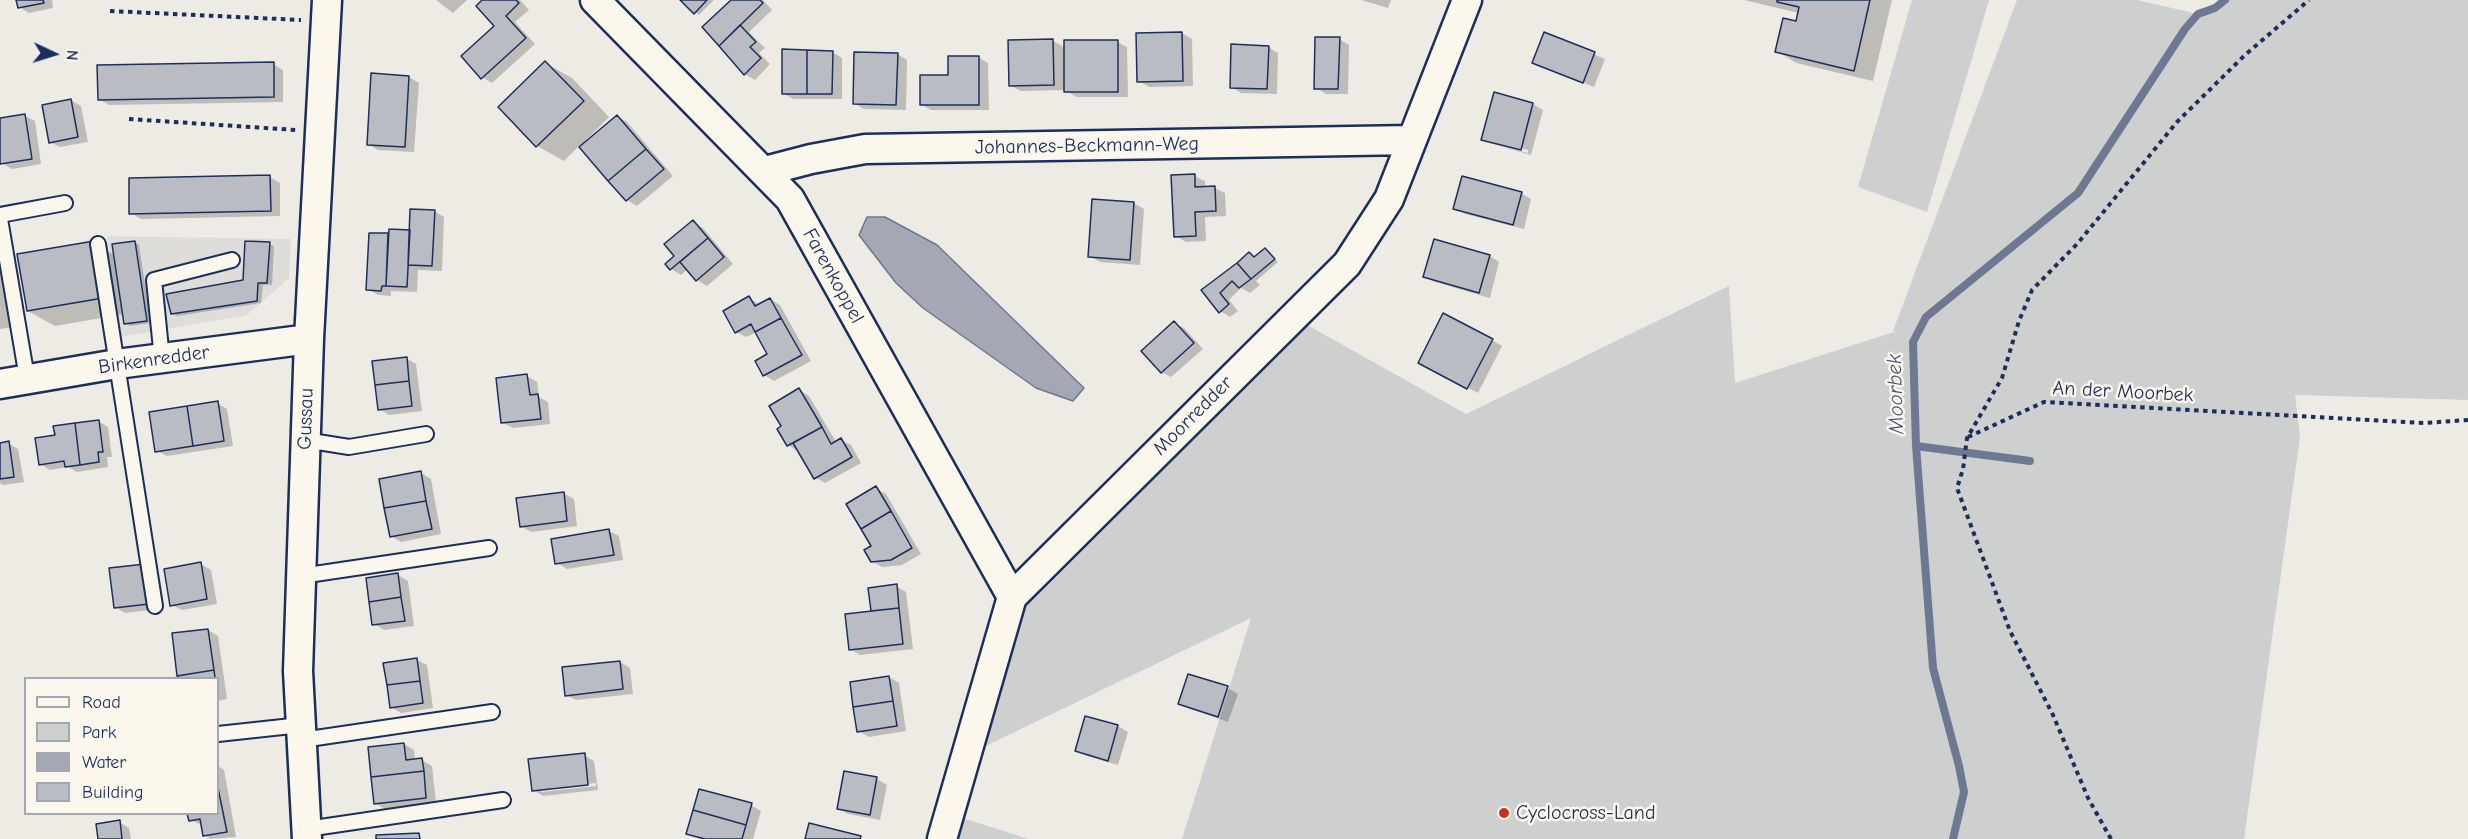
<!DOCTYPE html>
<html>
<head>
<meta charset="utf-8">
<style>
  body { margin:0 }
  #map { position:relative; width:2468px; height:839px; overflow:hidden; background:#eeebe4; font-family:"Comic Neue",sans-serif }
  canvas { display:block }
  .legend { position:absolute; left:24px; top:677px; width:195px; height:138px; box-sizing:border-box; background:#fbf7ec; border:2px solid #a1a7b3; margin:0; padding:8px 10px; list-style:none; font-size:18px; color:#1b2f5e }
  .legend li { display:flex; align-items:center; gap:12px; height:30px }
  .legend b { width:30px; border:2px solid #a1a7b3 }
  .north { position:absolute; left:24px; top:24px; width:60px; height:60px; -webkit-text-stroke:4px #fbf7ec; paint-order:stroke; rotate:94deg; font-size:16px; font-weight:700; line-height:24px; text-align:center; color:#1b2f5e }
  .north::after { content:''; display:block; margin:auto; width:21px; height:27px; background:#1b2f5e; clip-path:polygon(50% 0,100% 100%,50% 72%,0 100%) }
</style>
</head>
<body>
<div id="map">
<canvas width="2468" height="839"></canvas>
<ul class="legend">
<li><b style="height:8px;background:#fbf7ec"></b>Road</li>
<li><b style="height:16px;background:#cecfcf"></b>Park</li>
<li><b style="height:16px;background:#a3a8b4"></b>Water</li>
<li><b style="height:16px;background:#b9bcc3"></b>Building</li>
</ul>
<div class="north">N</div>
</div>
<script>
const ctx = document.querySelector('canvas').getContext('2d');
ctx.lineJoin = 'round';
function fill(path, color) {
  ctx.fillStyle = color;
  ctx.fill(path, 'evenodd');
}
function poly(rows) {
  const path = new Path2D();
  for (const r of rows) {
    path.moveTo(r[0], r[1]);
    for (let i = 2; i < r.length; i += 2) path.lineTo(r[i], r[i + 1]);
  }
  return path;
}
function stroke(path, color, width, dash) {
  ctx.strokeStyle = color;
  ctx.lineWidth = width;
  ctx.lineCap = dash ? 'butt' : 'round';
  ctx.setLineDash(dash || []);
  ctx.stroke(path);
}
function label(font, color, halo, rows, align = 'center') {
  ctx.font = font + ' "Comic Neue",sans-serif';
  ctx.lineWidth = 5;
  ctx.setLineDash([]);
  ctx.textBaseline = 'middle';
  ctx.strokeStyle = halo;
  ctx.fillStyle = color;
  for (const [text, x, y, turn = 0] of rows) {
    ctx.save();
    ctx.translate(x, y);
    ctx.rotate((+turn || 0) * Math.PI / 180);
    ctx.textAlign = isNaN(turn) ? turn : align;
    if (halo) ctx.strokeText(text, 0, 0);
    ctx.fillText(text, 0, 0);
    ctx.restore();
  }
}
fill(poly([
  [107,236,291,239,289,278,247,315,120,337]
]), '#deddda');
fill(poly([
  [1912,0,1989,0,1927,212,1858,187],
  [2017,0,2137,0,2198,14,2206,12,2223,0,2468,0,2468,400,2295,395,2300,437,2244,839,1182,839,1251,618,967,755,1012,597,1293,317,1466,414,1729,286,1735,383,1897,331,1893,331],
  [950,814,1029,839,943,839]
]), '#cecfcf');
const water = poly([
  [867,217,885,217,937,245,1084,388,1073,401,1036,388,923,308,896,283,859,235,867,217]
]);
fill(water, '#a3a8b4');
stroke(water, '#6d7892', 1.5);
fill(poly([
  [18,0,52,0,53,8,29,13,19,7],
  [436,0,467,0,453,13],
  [484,0,520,0,529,10,515,22,535,44,492,83,482,77,496,26],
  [680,0,714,0,699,15],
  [733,0,763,0,772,10,749,32,765,48,759,53,770,64,755,80,745,74],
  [1361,0,1391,0,1388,8],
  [1744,0,1892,0,1873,81,1796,63,1777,51,1797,23,1799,13],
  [1182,33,1192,39,1193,86,1149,87,1139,81],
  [1545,34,1605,59,1594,87,1534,63],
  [1339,39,1349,45,1348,94,1326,94,1316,88],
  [1053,41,1066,48,1117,42,1127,47,1128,97,1076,97,1066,90,1021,91,1011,86],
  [1268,47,1278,53,1277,94,1241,93,1231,87],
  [832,52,842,58,842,99,793,99,783,93],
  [897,54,907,60,906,110,864,109,854,103],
  [978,57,988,63,989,110,931,110,921,104,950,77],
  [545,63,572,78,609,117,586,140,588,142,617,116,627,122,673,176,637,206,627,200,580,145,564,161,537,146,500,107],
  [273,64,283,70,283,102,109,105,99,99],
  [409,77,419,83,414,152,378,150,368,144],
  [71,100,81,106,88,142,60,147,50,142],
  [1533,104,1543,110,1531,155,1492,144,1528,153,1528,150,1492,141,1492,144,1483,139],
  [25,116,35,121,41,164,12,169,2,163,0,119],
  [1194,176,1205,181,1205,188,1215,188,1225,193,1226,216,1205,217,1206,241,1186,242,1176,236],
  [270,177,280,183,280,216,141,219,131,213],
  [1521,193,1531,199,1524,229,1465,214,1455,208],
  [1134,203,1144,209,1140,265,1100,262,1090,256],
  [434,211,444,217,442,271,418,270,417,292,391,291,391,296,378,295,368,289,370,234,390,235,411,231],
  [693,222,703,228,733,264,707,286,697,280,688,269,681,275,671,269],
  [135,242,139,245,151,323,130,326,126,323,124,314,55,326,28,311,93,243,116,256],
  [269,244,274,246,272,285,263,285,261,303,177,316,172,313,245,281],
  [1265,249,1278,262,1256,281,1260,285,1250,293,1241,288,1229,300,1238,311,1230,317,1220,311,1203,290,1250,254,1254,257],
  [1490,256,1499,262,1490,298,1435,282,1425,277],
  [0,267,17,277,25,325,0,329],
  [749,298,760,305,770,299,780,305,811,361,774,381,764,375,770,355,757,332,746,337,736,332],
  [1174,323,1184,328,1203,349,1171,377,1161,372],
  [1492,340,1502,346,1478,393,1430,368],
  [406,358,416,364,422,411,389,415,379,409],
  [527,376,537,382,539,397,548,402,550,424,513,428,503,423],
  [799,390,809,396,836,442,841,440,851,445,861,463,825,483,815,477,798,451,788,445,779,429,783,427],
  [217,403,227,409,233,446,167,456,157,451],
  [98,421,108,427,112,457,107,457,108,467,77,472,68,467,50,470,40,464,57,436],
  [8,443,18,449,24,482,3,485,0,483,0,444],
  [421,473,431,479,441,534,401,542,391,536],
  [876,488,886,494,921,554,902,565,882,567,872,561],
  [563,493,574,499,577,526,531,532,521,526],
  [609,531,619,536,623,560,567,569,557,563],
  [201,564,211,570,217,604,182,610,172,605],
  [111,569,159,609,125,613,115,607],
  [398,575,408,581,414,626,384,630,374,624],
  [896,586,906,592,913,649,860,655,850,649,872,613,870,589],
  [208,630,218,636,227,699,218,701,218,678,180,678,174,635],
  [417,660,427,665,433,708,401,713,391,707],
  [620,662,630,668,633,694,576,700,566,695],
  [1189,675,1228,688,1238,694,1228,722,1190,709,1180,703],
  [889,677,899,683,906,731,869,737,859,731],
  [1086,717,1118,726,1128,732,1118,765,1087,756,1077,751],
  [404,744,414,750,415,760,422,760,432,766,436,803,385,809,375,803],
  [584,755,594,761,598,790,543,796,533,790],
  [596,783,596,786,541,792,541,789],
  [218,766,224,770,236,837,210,839,204,835,202,825,190,820,189,814,218,814],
  [845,773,877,779,887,785,880,820,848,814,838,808],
  [751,805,761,811,753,839,699,839,688,833],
  [119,822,129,828,131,839,99,839]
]), '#0003');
stroke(poly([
  [1916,446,2030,461],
  [1953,839,1964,792,1959,766,1933,668,1916,446,1913,342,1926,317,2078,193,2185,29,2198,14,2215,8,2225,0]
]), '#6d7892', 8);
const building = poly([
  [16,0,43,0,44,3,18,8,16,0],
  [482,0,516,0,519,3,506,16,526,38,481,79,461,56,494,26,476,6,482,0],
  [680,0,707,0,694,14,680,0],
  [731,0,760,0,763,3,719,46,702,27,731,0],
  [1777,0,1870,0,1854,71,1775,52,1783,18,1796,21,1799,7,1777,2,1777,0],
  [740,25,756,42,750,47,761,58,744,75,719,46,740,25],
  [1182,32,1183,81,1137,82,1136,33,1182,32],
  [1544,32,1595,52,1583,83,1532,63,1544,32],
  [1315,37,1340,37,1338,89,1314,89,1315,37],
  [1053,39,1054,85,1009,86,1008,40,1053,39],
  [1064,40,1118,40,1118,92,1064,92,1064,40],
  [1231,44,1269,46,1267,89,1230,88,1231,44],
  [782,49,807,50,807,94,782,94,782,49],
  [807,50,833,51,832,94,807,94,807,50],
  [854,52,898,53,896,105,853,104,854,52],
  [948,56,979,56,979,105,920,105,920,75,948,75,948,56],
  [545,61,584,101,536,147,498,107,545,61],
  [274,62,274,97,98,100,97,65,274,62],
  [371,73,409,76,405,147,367,145,371,73],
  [1494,92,1533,103,1521,150,1481,140,1494,92],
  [71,99,78,137,49,143,42,105,71,99],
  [25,114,32,159,0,164,0,118,25,114],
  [617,115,646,149,608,181,579,147,617,115],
  [646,149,664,169,626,201,608,181,646,149],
  [1195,174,1195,187,1215,186,1216,211,1195,212,1196,236,1174,237,1171,175,1195,174],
  [270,175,271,211,129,214,129,178,270,175],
  [1462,176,1522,192,1513,225,1453,209,1462,176],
  [1092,199,1134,202,1130,260,1088,257,1092,199],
  [410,209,435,210,432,266,408,265,410,209],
  [693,220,708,238,670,270,665,264,674,256,664,244,693,220],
  [389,229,410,230,407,287,386,286,389,229],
  [369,233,388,233,386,286,382,286,381,291,366,290,369,233],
  [708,238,724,257,696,281,680,262,708,238],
  [1434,239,1490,255,1479,293,1423,277,1434,239],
  [94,241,103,298,27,311,17,254,94,241],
  [135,241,147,321,124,324,112,244,135,241],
  [245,241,270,242,267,283,258,283,257,301,171,314,166,294,243,280,245,241],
  [1265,248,1275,259,1251,279,1237,263,1249,252,1254,257,1265,248],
  [1237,263,1251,279,1239,288,1232,281,1220,293,1229,304,1219,313,1201,290,1237,263],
  [749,296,755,306,770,298,781,318,755,332,751,324,735,333,723,311,749,296],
  [1443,313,1493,339,1467,389,1418,363,1443,313],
  [781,318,802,355,763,376,755,361,767,354,755,332,781,318],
  [1174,321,1194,343,1161,373,1141,351,1174,321],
  [407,357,409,381,375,385,372,361,407,357],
  [527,374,530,395,538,394,541,419,501,423,496,378,527,374],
  [409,381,412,406,378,410,375,385,409,381],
  [799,388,822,427,787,446,777,429,781,426,769,406,799,388],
  [218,401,224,441,193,446,187,406,218,401],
  [187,406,193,446,155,452,149,412,187,406],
  [99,420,103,452,98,452,99,462,80,465,75,423,99,420],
  [75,423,80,465,65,467,64,461,39,465,35,438,55,435,53,426,75,423],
  [822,427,831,444,841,438,852,457,814,479,793,443,822,427],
  [9,441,14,477,0,479,0,443,9,441],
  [421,471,426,501,384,508,379,479,421,471],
  [876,486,891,511,861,529,846,504,876,486],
  [564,492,567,521,520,527,516,498,564,492],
  [426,501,432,529,390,537,384,508,426,501],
  [891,511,912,548,891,560,871,562,864,550,871,546,861,529,891,511],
  [609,529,614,555,555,564,551,539,609,529],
  [201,562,207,599,170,606,164,569,201,562],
  [145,564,149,604,114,608,109,568,145,564],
  [398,573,401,597,369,602,366,578,398,573],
  [897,584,899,608,871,611,868,588,897,584],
  [401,597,405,621,372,625,369,602,401,597],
  [899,608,903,644,849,650,845,614,899,608],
  [208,629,214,670,177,676,172,633,208,629],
  [417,658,420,681,387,685,383,663,417,658],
  [620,661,623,689,565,696,562,667,620,661],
  [214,670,215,678,178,678,177,676,214,670],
  [1188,674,1228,686,1218,717,1178,704,1188,674],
  [889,676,893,701,853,707,850,682,889,676],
  [420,681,423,703,390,708,387,685,420,681],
  [893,701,897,726,857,732,853,707,893,701],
  [1085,716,1118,725,1108,761,1075,751,1085,716],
  [404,743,406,760,422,758,424,771,371,777,368,747,404,743],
  [585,753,588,785,532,791,528,759,585,753],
  [424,771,426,798,374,804,371,777,424,771],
  [844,771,877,777,870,815,837,809,844,771],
  [218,788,227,832,203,836,200,819,189,821,187,814,218,814,218,788],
  [699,789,752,803,746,825,693,810,699,789],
  [693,810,746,825,742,839,705,839,686,834,693,810],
  [120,820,122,839,98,839,96,824,120,820],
  [809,823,861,836,860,839,805,839,809,823],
  [419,833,420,839,376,839,376,835,419,833]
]);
fill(building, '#b9bcc3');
stroke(building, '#1b2f5e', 1.5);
const lane = poly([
  [0,215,65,203],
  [0,219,27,378],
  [98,244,155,606],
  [162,359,154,280,232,260],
  [305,440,349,447,426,434],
  [301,576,489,548],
  [218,734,301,725],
  [302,740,492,712],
  [307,829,503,800]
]);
const street = poly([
  [595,0,790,199,1012,597],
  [765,171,811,159,865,149,1412,140],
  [0,384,117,364,309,339],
  [307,839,298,671,309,339,327,0],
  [942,839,1012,597,1347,264,1389,199,1467,0]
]);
stroke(lane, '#1b2f5e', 18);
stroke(street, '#1b2f5e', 33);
stroke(poly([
  [110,11,301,20],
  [129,119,296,130],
  [1968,437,2044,402,2424,423,2468,420],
  [2111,839,2088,798,2053,715,2010,631,1957,488,1963,469,1967,438,2002,378,2019,321,2032,290,2078,243,2177,122,2245,55,2309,0]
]), '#1b2f5e', 4, [4.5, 4.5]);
stroke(lane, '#fbf7ec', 14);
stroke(street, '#fbf7ec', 28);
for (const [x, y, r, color] of [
  [1504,813,6,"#c8321e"]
]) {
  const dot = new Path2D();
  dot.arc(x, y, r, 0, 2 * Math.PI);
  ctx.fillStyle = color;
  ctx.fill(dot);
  stroke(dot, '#fbf7ec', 2);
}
label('20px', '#1b2f5e', '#fbf7ec', [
  ["Johannes-Beckmann-Weg",1087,146,-1],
  ["Farenkoppel",833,276,61],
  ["Birkenredder",154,360,-8],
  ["An der Moorbek",2123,392,3],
  ["Moorredder",1193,416,-45],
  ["Gussau",306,419,-88]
]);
label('20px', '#1b2f5e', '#fbf7ec', [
  ["Cyclocross-Land",1516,813]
], 'left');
label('italic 21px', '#445378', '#fbf7ec', [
  ["Moorbek",1896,394,-92]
]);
</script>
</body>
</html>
